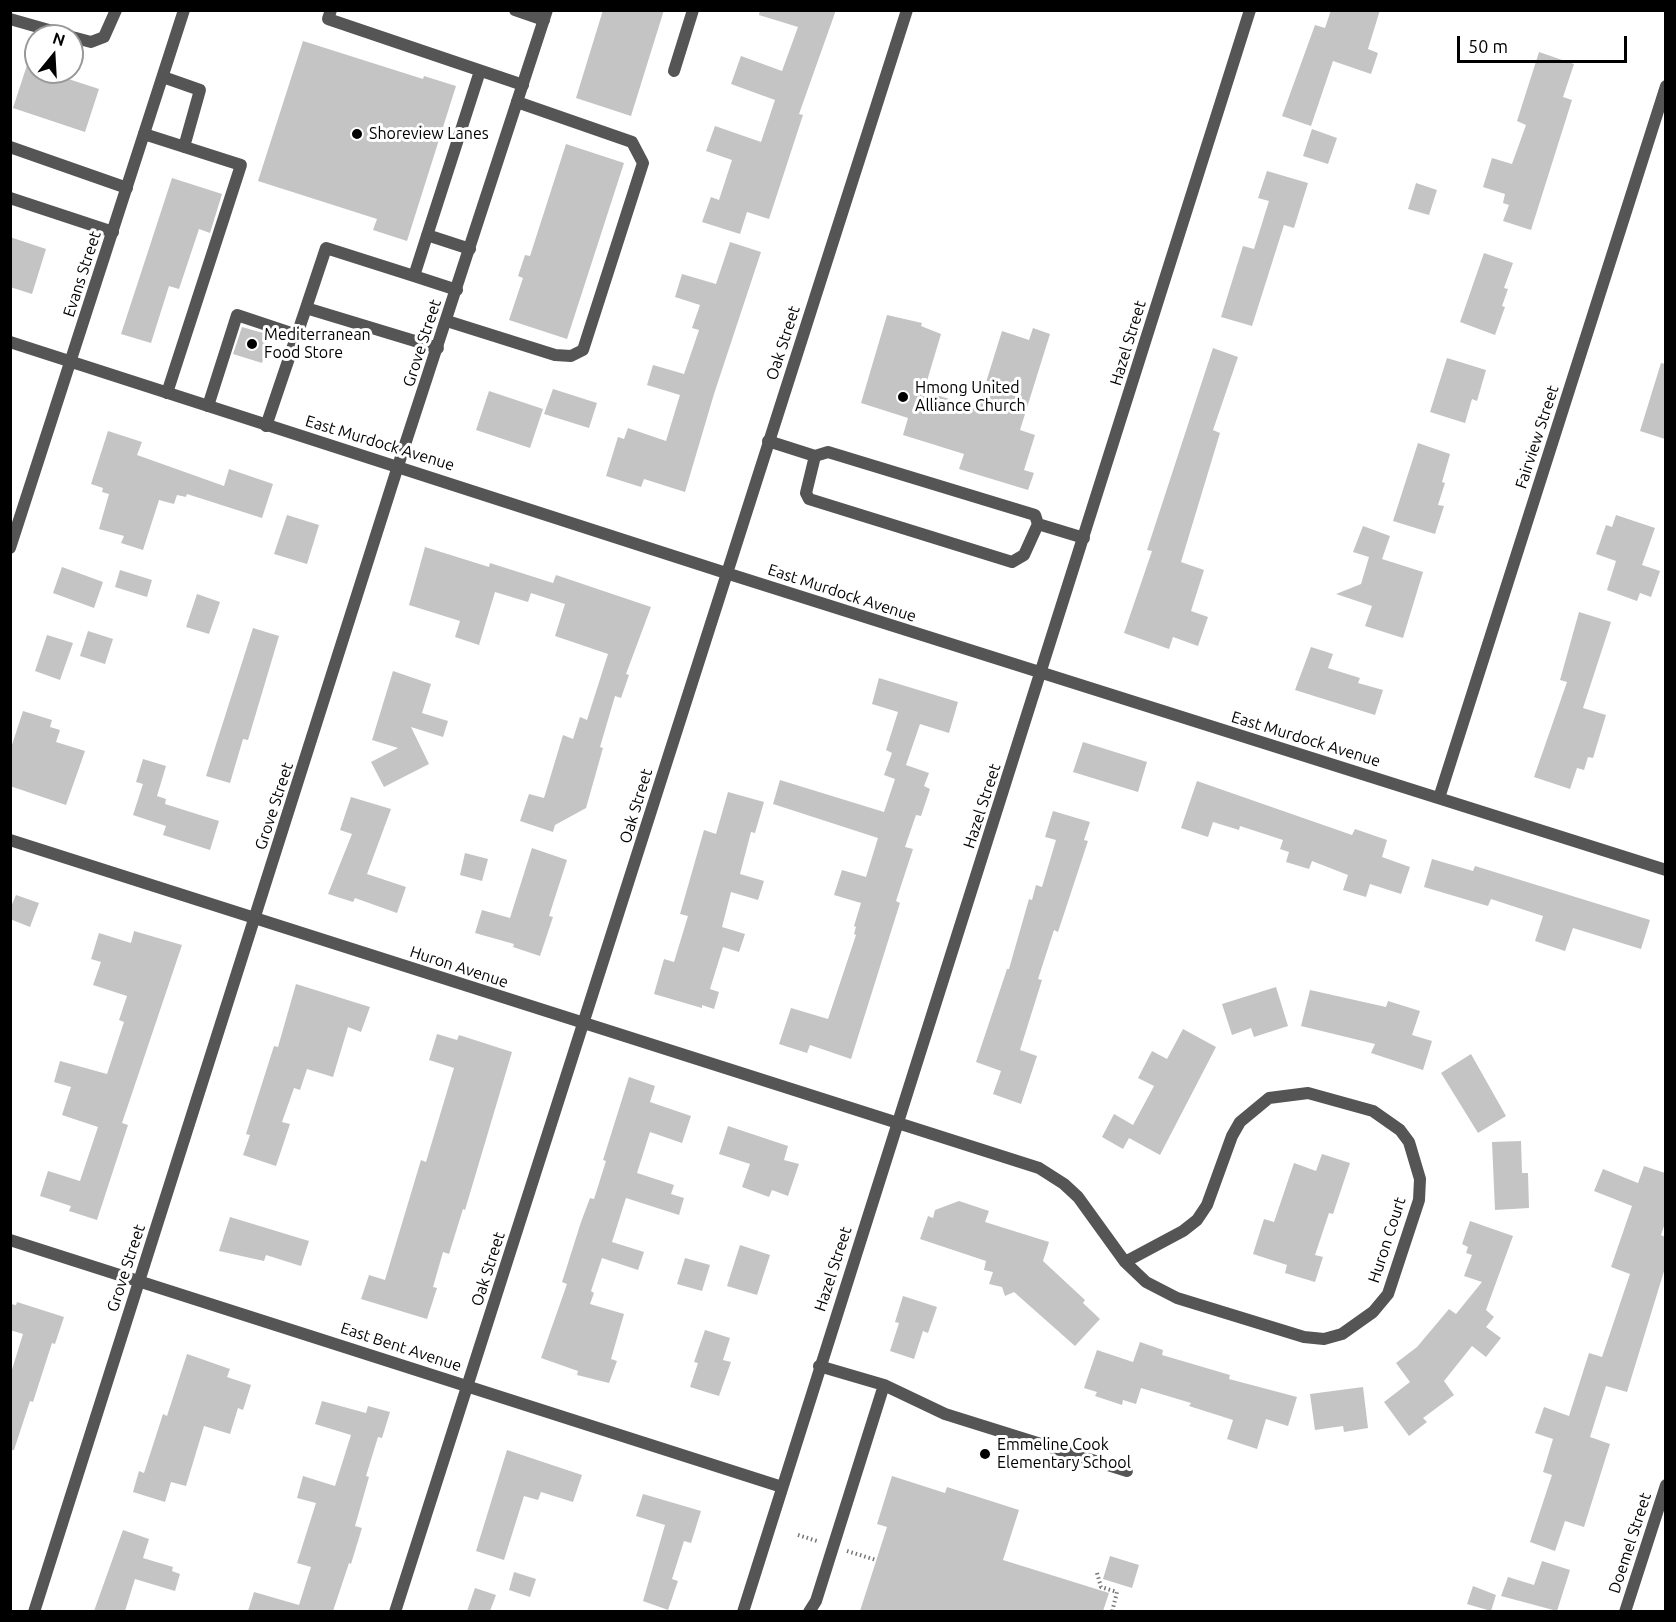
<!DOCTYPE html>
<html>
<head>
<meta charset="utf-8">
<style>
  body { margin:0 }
  #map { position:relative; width:1676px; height:1622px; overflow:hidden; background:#fff; font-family:Ubuntu,sans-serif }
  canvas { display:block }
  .frame { position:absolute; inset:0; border:12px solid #000; pointer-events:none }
  .north { position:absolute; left:24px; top:24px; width:60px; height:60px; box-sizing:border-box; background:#fff; border:2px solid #999; border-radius:50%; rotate:18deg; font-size:16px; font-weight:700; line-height:24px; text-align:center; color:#000 }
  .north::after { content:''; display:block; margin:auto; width:21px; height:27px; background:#000; clip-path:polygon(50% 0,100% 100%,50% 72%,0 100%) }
  .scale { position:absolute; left:1457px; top:36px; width:170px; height:27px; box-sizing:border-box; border:3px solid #000; border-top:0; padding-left:8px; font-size:18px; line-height:21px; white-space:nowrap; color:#000; -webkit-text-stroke:4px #fff; paint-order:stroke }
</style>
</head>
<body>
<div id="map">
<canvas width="1676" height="1622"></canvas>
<div class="frame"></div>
<div class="north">N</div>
<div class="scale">50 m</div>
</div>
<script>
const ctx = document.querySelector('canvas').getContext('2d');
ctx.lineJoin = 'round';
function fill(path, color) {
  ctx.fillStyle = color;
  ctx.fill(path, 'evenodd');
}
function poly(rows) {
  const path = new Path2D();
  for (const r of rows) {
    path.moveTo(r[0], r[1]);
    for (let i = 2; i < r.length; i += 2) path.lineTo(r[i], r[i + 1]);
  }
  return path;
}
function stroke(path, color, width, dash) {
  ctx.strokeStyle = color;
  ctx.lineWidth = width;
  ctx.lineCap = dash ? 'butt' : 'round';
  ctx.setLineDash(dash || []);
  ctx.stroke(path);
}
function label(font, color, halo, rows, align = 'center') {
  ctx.font = font + ' Ubuntu,sans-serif';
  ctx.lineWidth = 6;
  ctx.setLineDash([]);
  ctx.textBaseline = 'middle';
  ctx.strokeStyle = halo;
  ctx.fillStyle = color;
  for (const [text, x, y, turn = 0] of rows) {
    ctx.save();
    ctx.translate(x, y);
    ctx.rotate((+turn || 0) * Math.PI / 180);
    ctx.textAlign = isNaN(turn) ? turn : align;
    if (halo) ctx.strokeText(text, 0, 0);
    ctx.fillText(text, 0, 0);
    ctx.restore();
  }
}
fill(poly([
  [603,10,664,10,631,116,576,98],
  [760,10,836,10,799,114,803,115,769,219,747,212,740,234,702,222,711,197,719,200,732,160,706,151,715,126,761,142,775,100,731,84,741,56,782,71,798,27,759,15],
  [1331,10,1380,10,1368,49,1378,53,1371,74,1333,61,1311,126,1282,116,1315,25,1325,28],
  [303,41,423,79,424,76,456,86,407,241,373,230,377,219,258,181],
  [1539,52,1574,64,1563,97,1572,100,1531,230,1503,221,1509,205,1503,203,1505,194,1483,187,1492,158,1512,164,1526,125,1517,121],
  [27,65,36,68,36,72,47,72,99,89,85,132,13,108],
  [1312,129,1337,138,1328,164,1303,156],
  [566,144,624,163,567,339,509,320,523,278,518,276,525,255,530,256],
  [1267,171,1308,183,1294,228,1284,225,1252,326,1221,317,1243,246,1254,249,1269,201,1258,198],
  [172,178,222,194,210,233,199,229,179,289,169,286,151,343,121,334],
  [1416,183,1437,190,1429,215,1408,209],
  [10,237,46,249,32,294,10,287],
  [730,242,761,252,714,394,685,492,644,479,641,487,606,476,618,437,624,439,628,428,666,441,680,395,647,385,653,365,684,374,699,330,692,328,700,305,675,297,682,274,716,284],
  [1484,253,1513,263,1504,288,1508,289,1502,306,1505,307,1495,335,1460,322],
  [887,315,922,323,921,326,941,334,924,391,978,408,1002,331,1029,340,1033,328,1050,334,1020,430,1035,435,1024,470,1034,473,1028,490,959,469,964,454,903,435,908,418,861,403],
  [242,327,270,335,262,363,233,354],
  [1213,348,1238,357,1213,430,1220,433,1181,562,1204,570,1191,611,1208,617,1198,646,1173,637,1169,649,1124,633,1152,551,1147,550],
  [1447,358,1486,370,1477,401,1472,399,1465,423,1430,412],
  [1661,363,1665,364,1665,439,1640,431],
  [553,389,597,403,589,428,544,414],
  [489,391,543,409,530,448,476,430],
  [108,431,142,442,137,455,224,486,229,469,273,484,262,518,187,494,186,497,177,495,174,504,159,500,143,550,121,543,124,536,99,529,109,494,102,492,103,488,91,484],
  [1418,443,1450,454,1442,482,1445,483,1438,505,1444,506,1435,534,1393,521],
  [287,515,319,525,307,564,274,554],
  [1616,515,1655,528,1642,565,1660,571,1651,597,1640,593,1637,601,1607,590,1616,561,1596,554,1606,525,1612,527],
  [1363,526,1390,536,1382,559,1423,572,1403,638,1365,626,1372,606,1336,594,1361,584,1369,557,1353,552],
  [425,547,489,567,490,563,553,583,556,575,651,607,626,674,629,675,621,698,615,696,600,747,603,748,586,808,555,825,553,832,520,821,529,794,544,798,563,735,573,739,580,717,587,720,608,654,555,636,565,604,531,593,528,602,495,592,479,645,455,637,460,621,409,605],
  [62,567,103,582,94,608,53,593],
  [120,570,152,580,147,597,115,587],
  [197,594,220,602,209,634,186,627],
  [1579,612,1611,622,1583,708,1606,715,1593,758,1588,757,1584,770,1577,768,1570,789,1534,777,1567,682,1560,680],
  [253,628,279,636,248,740,243,739,230,783,206,776],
  [88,631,113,639,105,664,80,656],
  [47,635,73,643,60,680,35,671],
  [1311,647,1333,654,1328,668,1360,678,1358,683,1383,690,1375,715,1295,690],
  [393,671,431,684,422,713,448,721,443,737,411,727,429,764,384,787,371,762,398,748,372,740],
  [879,678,958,702,949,733,920,724,906,765,929,773,924,786,930,789,921,816,916,815,905,847,913,849,896,901,900,903,851,1059,810,1045,807,1053,779,1044,791,1008,828,1019,856,935,854,934,856,927,854,926,861,903,834,895,842,870,866,877,878,838,773,804,780,780,884,812,895,779,884,775,892,753,886,750,898,712,872,704],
  [23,711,52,720,50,727,60,730,56,742,85,751,66,805,10,786,10,751],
  [1083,742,1147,762,1138,792,1073,772],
  [143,759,166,766,157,796,166,799,165,804,219,821,210,850,163,835,166,826,133,815,143,784,136,782],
  [1197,781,1352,835,1355,829,1387,840,1382,857,1410,867,1401,894,1370,884,1366,897,1343,890,1348,875,1312,861,1309,869,1286,862,1289,852,1280,849,1283,840,1240,826,1239,830,1213,822,1208,837,1181,828],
  [728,792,764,802,755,833,751,832,740,874,764,881,758,900,731,892,722,927,745,934,739,952,723,947,710,989,719,992,714,1009,702,1005,702,1008,654,994,664,959,674,962,688,916,680,914,704,830,716,834],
  [351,797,391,809,367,874,406,887,397,913,355,898,353,902,328,894,352,834,340,830],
  [1053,811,1090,822,1084,840,1088,841,1058,932,1054,930,1038,979,1042,980,1020,1050,1037,1056,1021,1104,993,1094,1001,1071,976,1062,1007,969,1009,969,1029,899,1032,900,1036,885,1042,887,1056,840,1045,837],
  [532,848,567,860,549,916,553,917,540,956,513,947,514,944,475,933,482,910,510,918],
  [465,853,488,859,482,881,460,875],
  [1432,859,1473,871,1475,866,1650,920,1641,949,1573,928,1565,951,1535,941,1543,916,1491,899,1488,906,1424,887],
  [16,895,39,903,30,927,10,919,10,909],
  [134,931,182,945,122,1123,128,1125,97,1220,69,1211,71,1206,40,1196,48,1171,80,1181,98,1127,62,1115,71,1087,54,1082,60,1061,107,1074,124,1022,119,1020,127,996,93,985,101,962,91,959,99,933,131,943],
  [296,984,370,1007,361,1032,348,1027,333,1077,307,1069,300,1090,294,1088,282,1122,290,1124,276,1166,243,1155,250,1135,246,1134,274,1046,278,1047],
  [1276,987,1288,1026,1254,1037,1251,1028,1232,1035,1222,1004],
  [1310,990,1386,1007,1388,1001,1420,1011,1412,1035,1432,1041,1423,1070,1371,1053,1375,1044,1301,1026],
  [1183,1029,1216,1047,1160,1155,1129,1138,1123,1149,1102,1137,1114,1114,1133,1125,1154,1086,1138,1078,1152,1051,1167,1059],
  [437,1034,457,1040,459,1035,512,1052,465,1210,463,1209,449,1254,443,1252,433,1287,437,1288,427,1319,361,1299,369,1275,385,1280,421,1160,426,1162,454,1068,429,1060],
  [1471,1054,1506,1116,1478,1133,1441,1073],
  [629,1077,655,1086,650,1102,691,1116,682,1143,650,1132,637,1173,674,1185,671,1194,684,1198,679,1215,626,1198,612,1242,644,1252,638,1270,602,1258,591,1291,594,1293,590,1304,624,1314,611,1359,617,1361,609,1383,577,1375,578,1371,541,1358,567,1284,562,1282,581,1222,590,1198,594,1199,606,1161,603,1160],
  [728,1126,788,1146,784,1160,799,1164,788,1196,772,1190,769,1197,742,1187,750,1164,719,1154],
  [1521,1141,1522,1173,1528,1173,1529,1208,1495,1210,1492,1142],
  [1322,1154,1350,1163,1333,1214,1329,1213,1315,1255,1323,1257,1315,1282,1285,1273,1287,1265,1253,1254,1264,1219,1274,1222,1294,1163,1316,1171],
  [1644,1166,1665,1173,1665,1223,1661,1235,1665,1237,1665,1268,1627,1392,1606,1386,1590,1437,1610,1444,1584,1527,1565,1521,1555,1551,1530,1542,1552,1475,1543,1472,1553,1439,1535,1433,1544,1407,1569,1416,1589,1353,1602,1357,1630,1274,1611,1267,1632,1206,1594,1191,1603,1169,1638,1183],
  [959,1201,989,1211,985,1222,1049,1242,1043,1261,1085,1300,1083,1303,1100,1319,1075,1346,1014,1292,1005,1296,1002,1287,989,1284,993,1272,984,1270,986,1261,920,1239,928,1216,933,1218,935,1210],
  [230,1217,309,1241,301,1266,266,1255,264,1261,219,1251],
  [1470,1221,1513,1236,1486,1310,1494,1317,1486,1327,1501,1338,1486,1357,1472,1346,1444,1381,1454,1395,1423,1418,1427,1422,1409,1436,1384,1402,1410,1382,1396,1363,1417,1347,1449,1309,1456,1314,1482,1282,1464,1276,1472,1255,1466,1253,1468,1247,1462,1244],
  [740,1245,770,1255,757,1295,727,1286],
  [685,1258,710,1265,702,1291,677,1284],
  [903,1296,937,1307,928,1333,923,1331,914,1359,890,1351,899,1323,895,1322],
  [17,1302,64,1317,55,1344,52,1343,33,1402,30,1401,14,1450,10,1450,10,1376,23,1334,10,1330,10,1304,16,1305],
  [705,1330,730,1338,723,1360,731,1362,719,1396,690,1387,698,1363,694,1362],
  [1140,1342,1163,1350,1162,1355,1230,1375,1229,1379,1297,1397,1288,1426,1266,1419,1257,1449,1227,1439,1233,1420,1189,1406,1191,1403,1141,1388,1136,1404,1123,1400,1122,1405,1095,1396,1097,1392,1084,1388,1097,1350,1133,1362],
  [187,1354,230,1369,227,1377,251,1385,243,1410,238,1408,230,1434,204,1426,186,1486,171,1482,165,1502,133,1492,139,1471,144,1473,163,1414,167,1416],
  [1363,1387,1368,1428,1344,1432,1343,1426,1315,1430,1310,1394],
  [322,1401,366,1413,368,1406,390,1412,382,1438,378,1437,366,1476,369,1477,355,1526,362,1528,351,1564,349,1563,333,1611,248,1611,254,1592,299,1605,311,1567,297,1563,316,1503,297,1498,303,1476,335,1486,351,1435,315,1424],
  [507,1450,582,1475,573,1502,541,1492,538,1500,524,1496,504,1560,476,1551],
  [892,1476,945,1493,947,1487,1019,1510,1003,1560,1109,1593,1103,1611,860,1611,887,1527,877,1524],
  [643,1494,701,1511,691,1543,684,1541,672,1579,678,1581,668,1610,643,1601,665,1525,636,1516],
  [123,1530,149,1539,143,1558,173,1567,172,1571,180,1574,175,1591,135,1579,125,1611,94,1611],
  [1110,1556,1139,1565,1132,1588,1103,1579],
  [1542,1561,1570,1570,1557,1611,1501,1596,1508,1577,1534,1585],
  [514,1572,536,1579,530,1597,509,1590],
  [1473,1586,1496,1595,1491,1611,1467,1604],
  [475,1588,496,1595,490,1611,467,1611]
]), '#c4c4c4');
stroke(poly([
  [798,1535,817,1541],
  [847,1551,876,1560],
  [1097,1573,1101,1587,1117,1592,1112,1612]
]), '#777', 4, [1.5, 3]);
stroke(poly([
  [331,10,328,19,523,85],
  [515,10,544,20],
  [10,19,70,36],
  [72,37,91,42,104,37,116,10],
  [674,71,693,10],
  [163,77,200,90,184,147],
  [144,134,241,165,167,393],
  [10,147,127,188],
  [10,198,113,232],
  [427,235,470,249],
  [414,276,457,290],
  [306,308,326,248,414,276,480,71],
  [447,321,555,355,571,356,583,350,643,163,632,142,517,102],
  [208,406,237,315,297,335],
  [266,426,306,308,438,348],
  [768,441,815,456,828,452,1035,515,1038,524,1024,555,1012,562,809,499,806,493,815,456],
  [1038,524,1084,538],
  [884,1385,945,1414,1127,1471],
  [809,1612,816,1601,884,1385,819,1366]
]), '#555', 12);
stroke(poly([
  [10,342,726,573,1666,870],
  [10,548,184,10],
  [1439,798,1666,86],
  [10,840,1039,1168,1064,1184,1078,1197,1125,1262,1146,1282,1177,1298,1304,1337,1324,1339,1342,1334,1373,1312,1388,1294,1419,1200,1420,1179,1409,1142,1400,1130,1373,1111,1308,1093,1269,1098,1240,1122,1232,1136,1207,1205,1197,1220,1183,1231,1125,1262],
  [10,1240,782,1487],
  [34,1612,398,466,547,10],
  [395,1612,907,10],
  [743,1612,1250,10],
  [1625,1612,1666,1485]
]), '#555', 12);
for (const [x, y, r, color] of [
  [357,134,6,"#000"],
  [252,344,6,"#000"],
  [903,397,6,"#000"],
  [985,1454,6,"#000"]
]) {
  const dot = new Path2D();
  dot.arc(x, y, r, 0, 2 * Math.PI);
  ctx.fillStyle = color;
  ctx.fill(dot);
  stroke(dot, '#fff', 2);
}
label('16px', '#000', '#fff', [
  ["Shoreview Lanes",369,134],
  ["Mediterranean",264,335],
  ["Food Store",264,353],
  ["Hmong United",915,388],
  ["Alliance Church",915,406],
  ["Emmeline Cook",997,1445],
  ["Elementary School",997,1463]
], 'left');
label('16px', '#000', '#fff', [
  ["Evans Street",82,274,-72],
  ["Grove Street",422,343,-72],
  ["Oak Street",783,343,-72],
  ["Hazel Street",1128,343,-73],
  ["Fairview Street",1537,437,-72],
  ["East Murdock Avenue",380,443,17],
  ["East Murdock Avenue",842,593,18],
  ["East Murdock Avenue",1306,739,17],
  ["Grove Street",274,806,-72],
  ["Oak Street",636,806,-73],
  ["Hazel Street",982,806,-72],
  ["Huron Avenue",459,967,18],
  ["Huron Court",1387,1240,-72],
  ["Grove Street",126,1268,-72],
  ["Oak Street",488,1269,-72],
  ["Hazel Street",833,1269,-72],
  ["East Bent Avenue",401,1347,18],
  ["Doemel Street",1630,1543,-72]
]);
</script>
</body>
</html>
